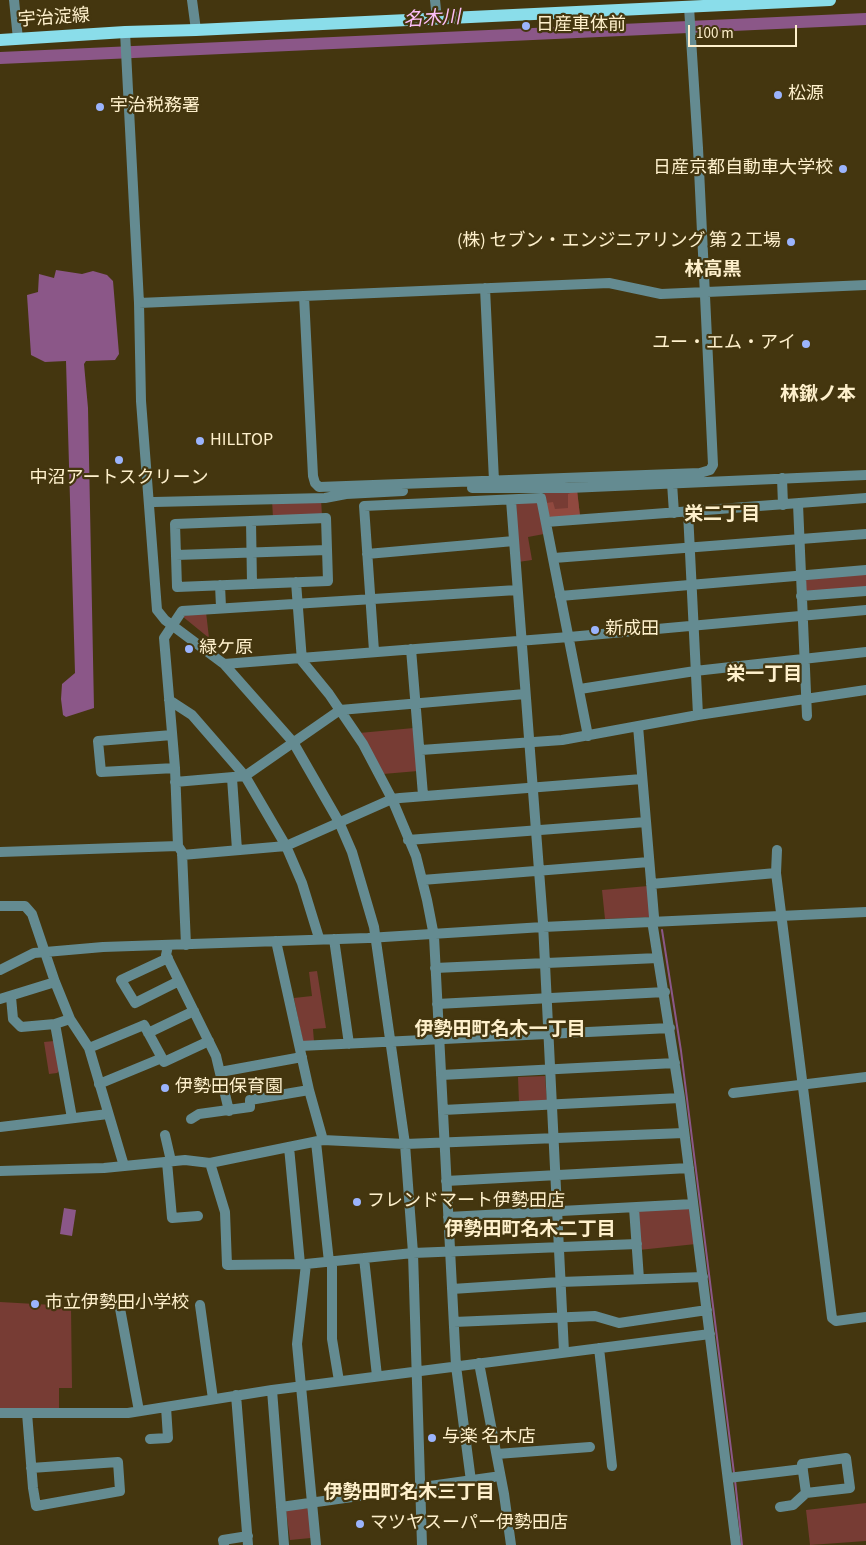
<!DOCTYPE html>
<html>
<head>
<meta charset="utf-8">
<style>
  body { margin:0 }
  #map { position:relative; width:866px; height:1545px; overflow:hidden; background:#44360f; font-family:"Source Sans 3",sans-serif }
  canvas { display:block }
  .scale { position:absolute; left:688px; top:25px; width:109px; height:22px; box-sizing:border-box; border:2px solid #fef0cc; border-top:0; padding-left:6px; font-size:15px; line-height:18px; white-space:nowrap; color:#fef0cc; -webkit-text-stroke:4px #44360f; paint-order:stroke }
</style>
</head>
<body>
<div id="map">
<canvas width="866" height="1545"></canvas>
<div class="scale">100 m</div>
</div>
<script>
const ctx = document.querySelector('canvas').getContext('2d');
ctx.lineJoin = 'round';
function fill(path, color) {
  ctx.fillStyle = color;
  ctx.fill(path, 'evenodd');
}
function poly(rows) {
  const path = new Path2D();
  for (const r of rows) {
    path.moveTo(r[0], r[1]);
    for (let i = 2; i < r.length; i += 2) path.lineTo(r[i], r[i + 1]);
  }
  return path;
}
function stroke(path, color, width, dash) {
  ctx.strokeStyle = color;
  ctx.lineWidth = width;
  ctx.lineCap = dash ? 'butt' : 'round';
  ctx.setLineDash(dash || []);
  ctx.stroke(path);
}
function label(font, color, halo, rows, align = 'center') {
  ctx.font = font + ' "Source Sans 3","Noto Sans JP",sans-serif';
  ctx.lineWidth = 4.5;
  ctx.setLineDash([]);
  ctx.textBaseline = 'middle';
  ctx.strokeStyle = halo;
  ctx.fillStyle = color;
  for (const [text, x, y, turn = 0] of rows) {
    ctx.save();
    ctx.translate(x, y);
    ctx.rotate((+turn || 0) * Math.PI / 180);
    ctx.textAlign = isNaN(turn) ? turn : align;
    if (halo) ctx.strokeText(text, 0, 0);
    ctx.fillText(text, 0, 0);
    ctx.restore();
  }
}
fill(poly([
  [543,490,577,490,580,516,549,516],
  [321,499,322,516,273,518,272,500],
  [535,501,539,504,544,534,528,537,532,560,518,562,516,503],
  [866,572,866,589,804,594,806,577],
  [206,612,209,638,182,616],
  [414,728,418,771,383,774,359,733],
  [648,886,651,917,605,919,602,890],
  [317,971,326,1028,313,1029,314,1042,303,1043,294,998,312,996,309,972],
  [54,1041,60,1070,57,1073,49,1074,44,1042],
  [545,1076,547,1102,519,1103,518,1077],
  [692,1207,696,1244,639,1250,637,1210],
  [0,1302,71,1306,72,1388,59,1388,59,1411,0,1410],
  [866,1503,866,1541,810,1545,806,1510],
  [309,1508,311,1538,290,1540,286,1510]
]), '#773c34');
fill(poly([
  [577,490,580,516,552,518,549,516,546,503,553,502,555,509,568,508,568,494]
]), '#90493f');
fill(poly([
  [56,270,82,274,93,271,107,275,113,281,119,354,115,360,86,361,84,364,88,408,94,708,66,717,63,715,61,699,62,684,75,673,66,361,45,362,31,355,27,295,38,292,39,274,54,278],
  [64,1208,76,1210,72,1236,60,1234]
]), '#8b5788');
stroke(poly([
  [662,930,681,1051,734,1473],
  [735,1480,742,1545]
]), '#8b5788', 2);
stroke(poly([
  [0,58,866,19]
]), '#8b5788', 12);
stroke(poly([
  [14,0,18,39],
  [192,0,196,30],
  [435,0,437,19],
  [125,32,139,303,141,401,157,610,165,620,224,664,293,742,339,822,352,852,374,927,405,1144,413,1253,422,1545],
  [485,288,494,481],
  [304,296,313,476,315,483,319,487,700,473,710,470,713,465,698,148,689,7],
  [139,303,609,283,661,294,866,285],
  [782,478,783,505],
  [672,483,674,513],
  [472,488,569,488,866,475],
  [511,500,543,923,564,1352],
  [154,502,325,498,346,494,403,491],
  [798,504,807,716],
  [688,512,698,715],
  [326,518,328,581,177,587,175,524,326,518],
  [251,521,252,584],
  [546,522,866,498],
  [367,554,514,541],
  [176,555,327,550],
  [554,558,866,534],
  [296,582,302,661,329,694,363,744,392,799,416,856,427,900,434,936,456,1366,471,1481],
  [220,585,221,607],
  [560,596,866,570],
  [801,596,866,591],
  [411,649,423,795],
  [374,651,364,506,541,498,588,736],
  [224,664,569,637,866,610],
  [580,689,695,671,866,652],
  [169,700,192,715,245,776,286,846,302,883,319,938],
  [638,726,654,917,653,927,680,1098,736,1545],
  [172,735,98,741,101,772,175,768],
  [421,750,562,740,698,715,866,690],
  [232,778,237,850],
  [175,782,245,776,340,710,525,694],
  [408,840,646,822],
  [0,852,178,846],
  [182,855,286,846,392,799,400,798,642,779],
  [776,873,777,850],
  [422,880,649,862],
  [651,884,776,873,832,1318,836,1321,866,1317],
  [0,906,25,906,32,914,55,982,70,1019,89,1048,124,1166],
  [334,939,349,1044],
  [276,941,309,1090,323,1140],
  [186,945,182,852,178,846,175,768,164,638,182,611,517,590],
  [168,946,166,955,216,1056,229,1111],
  [168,958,121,980,135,1003,179,981],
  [435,968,658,958],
  [0,970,34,953,103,947,368,938,543,927,866,912],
  [11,997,13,1019,21,1027,55,1024,70,1019],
  [0,999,55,982],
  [437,1004,665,992],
  [55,1024,72,1118],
  [148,1033,194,1011],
  [300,1046,670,1028],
  [89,1048,144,1025,162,1058,99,1084],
  [162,1058,164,1062,209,1041],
  [220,1072,302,1057],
  [441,1075,675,1063],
  [733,1093,866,1077],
  [443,1110,680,1098],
  [191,1119,199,1114,250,1107,250,1100,309,1090],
  [0,1127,108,1114],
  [165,1135,171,1161],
  [316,1142,329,1262],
  [289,1147,300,1264],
  [167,1162,172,1218,198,1216],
  [210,1163,225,1212,227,1265,306,1264,413,1253,637,1244],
  [0,1171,104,1168,185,1160,210,1163,323,1140,405,1144,684,1133],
  [446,1181,689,1168],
  [634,1208,639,1279],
  [448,1217,693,1204],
  [364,1258,377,1376],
  [332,1261,332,1339,339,1381],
  [306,1264,297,1344,316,1545],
  [452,1289,560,1282,703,1277],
  [119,1303,139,1411],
  [200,1305,213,1399],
  [454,1322,595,1316,619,1323,707,1310],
  [599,1348,612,1466],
  [479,1363,504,1494,511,1545],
  [272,1390,284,1545],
  [236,1395,248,1545],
  [0,1413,128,1413,272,1390,710,1334],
  [27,1413,33,1488,36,1506,120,1491,118,1462,31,1468],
  [150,1439,168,1438,166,1407],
  [497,1454,590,1447],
  [728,1478,803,1469],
  [281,1507,494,1477],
  [780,1507,793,1505,806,1493,850,1488,846,1458,802,1464,806,1493],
  [224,1545,223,1540,248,1536]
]), '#648b91', 10);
stroke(poly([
  [0,40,125,32,196,30,830,0]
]), '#8addea', 12);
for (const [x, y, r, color] of [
  [526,26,5,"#9bb4fd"],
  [778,95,5,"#9bb4fd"],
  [100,107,5,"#9bb4fd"],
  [843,169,5,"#9bb4fd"],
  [791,242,5,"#9bb4fd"],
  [806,344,5,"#9bb4fd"],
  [200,441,5,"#9bb4fd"],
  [119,460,5,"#9bb4fd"],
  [595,630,5,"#9bb4fd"],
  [189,649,5,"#9bb4fd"],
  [165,1088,5,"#9bb4fd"],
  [357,1202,5,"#9bb4fd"],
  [35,1304,5,"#9bb4fd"],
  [432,1438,5,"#9bb4fd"],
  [360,1524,5,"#9bb4fd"]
]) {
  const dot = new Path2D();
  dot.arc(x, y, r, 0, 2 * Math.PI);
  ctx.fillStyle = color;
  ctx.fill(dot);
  stroke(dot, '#44360f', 2);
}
label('18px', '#fef0cc', '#44360f', [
  ["宇治淀線",54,19,-4]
]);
label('18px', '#fef0cc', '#44360f', [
  ["日産車体前",536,26],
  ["松源",788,95],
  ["宇治税務署",110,107],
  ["日産京都自動車大学校",833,169,"right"],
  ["(株) セブン・エンジニアリング 第２工場",781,242,"right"],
  ["ユー・エム・アイ",796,344,"right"],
  ["HILLTOP",210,441],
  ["中沼アートスクリーン",119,479,"center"],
  ["新成田",605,630],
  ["緑ケ原",199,649],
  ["伊勢田保育園",175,1088],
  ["フレンドマート伊勢田店",367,1202],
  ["市立伊勢田小学校",45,1304],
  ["与楽 名木店",442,1438],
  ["マツヤスーパー伊勢田店",370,1524]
], 'left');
label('italic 19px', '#fcbef7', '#44360f', [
  ["名木川",432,20,-3]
]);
label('bold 19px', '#fef0cc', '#44360f', [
  ["林高黒",713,271],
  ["林鍬ノ本",818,396],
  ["栄二丁目",722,516],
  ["栄一丁目",764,676],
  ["伊勢田町名木一丁目",500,1031],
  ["伊勢田町名木二丁目",530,1231],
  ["伊勢田町名木三丁目",409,1494]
]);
</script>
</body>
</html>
